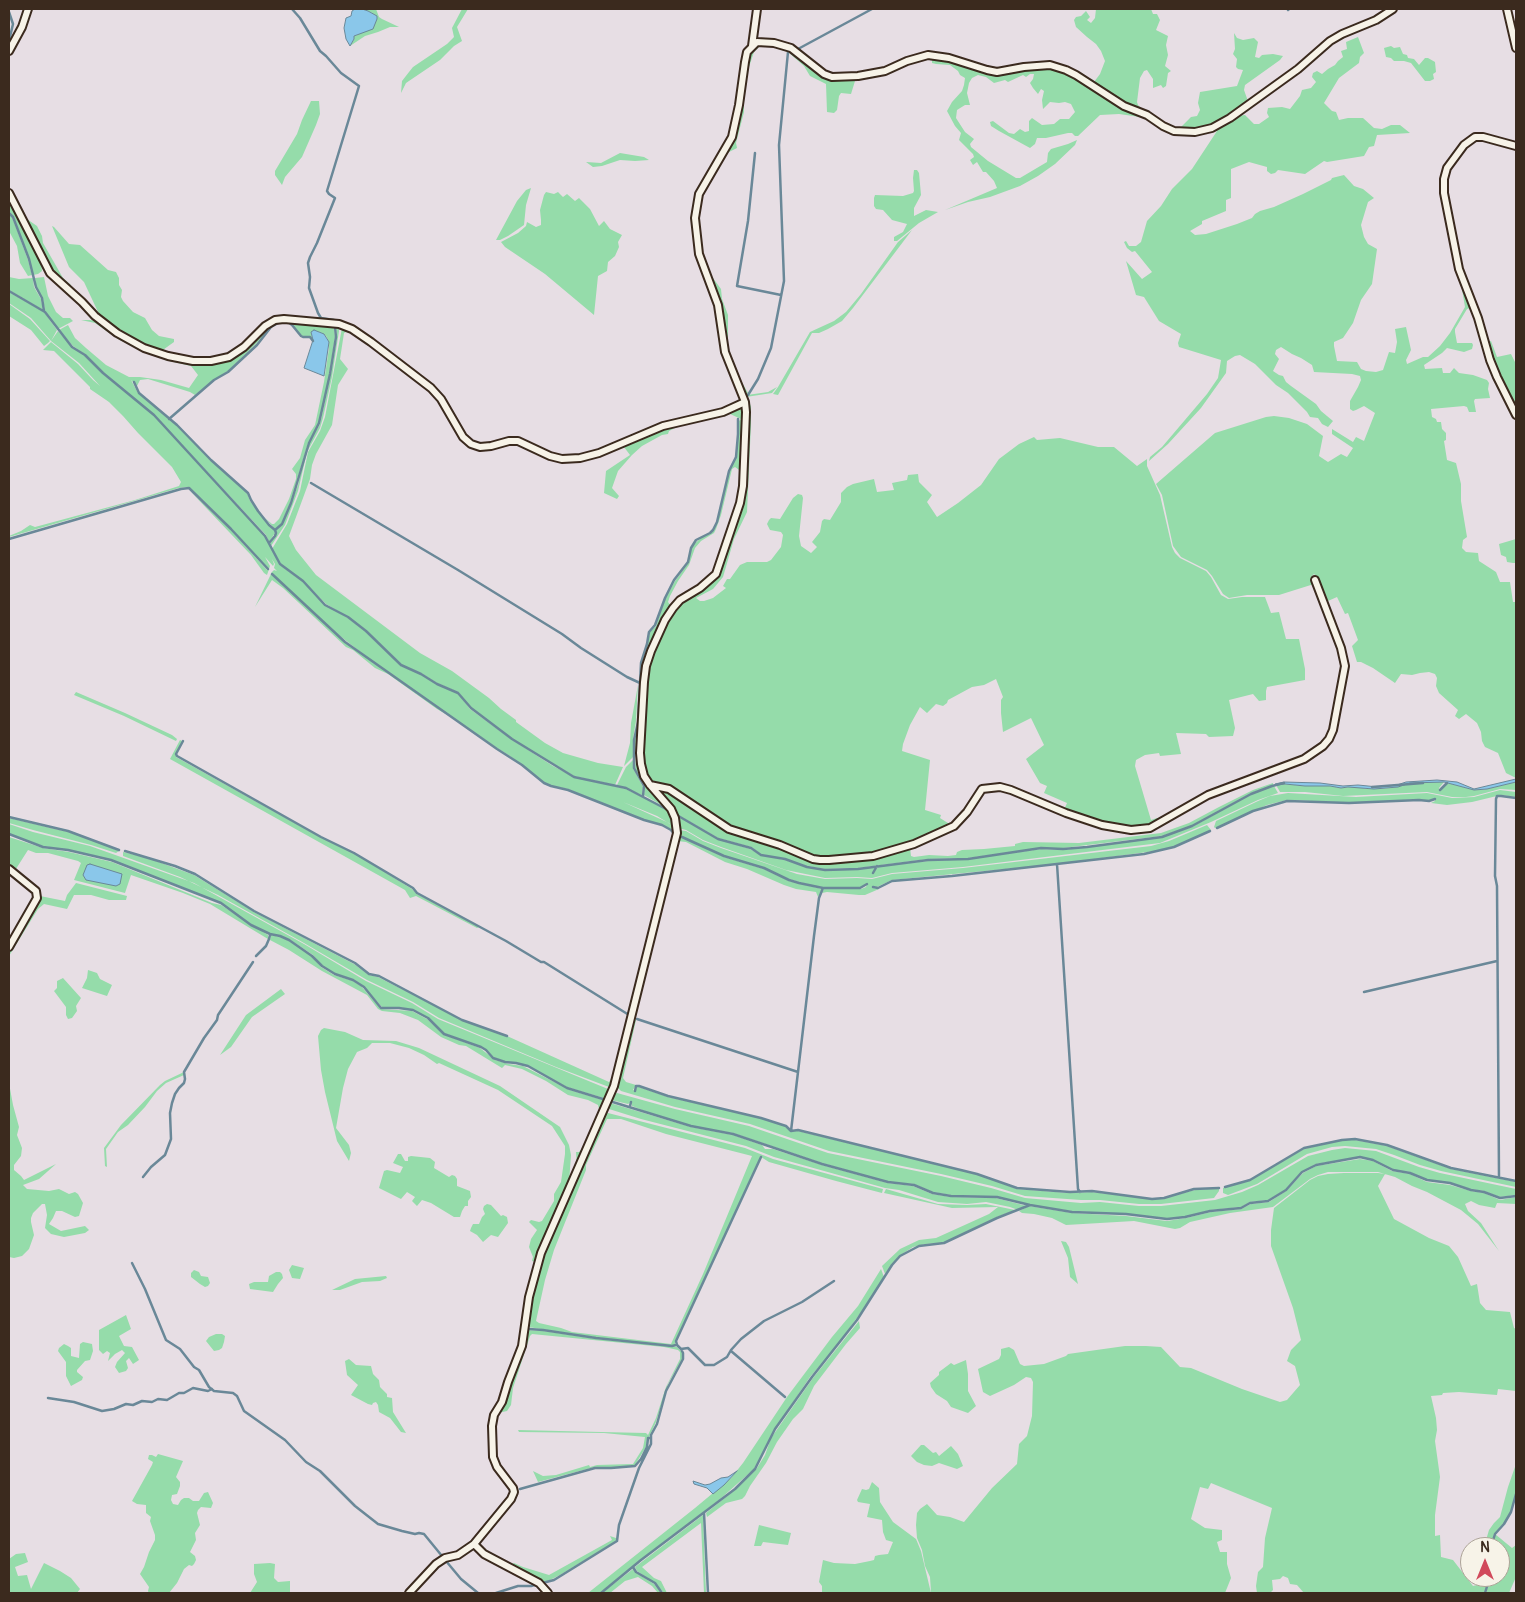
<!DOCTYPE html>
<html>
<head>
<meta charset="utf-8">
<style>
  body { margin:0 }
  #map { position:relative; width:1525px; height:1602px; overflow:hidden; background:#e7dee4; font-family:Pangolin,sans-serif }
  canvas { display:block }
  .frame { position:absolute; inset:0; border:10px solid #3b2a1e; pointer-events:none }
  .north { position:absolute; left:1460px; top:1537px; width:50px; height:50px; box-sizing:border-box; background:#f7f3e8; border:1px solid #aca397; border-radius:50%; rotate:0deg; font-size:14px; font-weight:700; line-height:20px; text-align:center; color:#3b2a1e }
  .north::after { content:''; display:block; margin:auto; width:18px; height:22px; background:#d1495b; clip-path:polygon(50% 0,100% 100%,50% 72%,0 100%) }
</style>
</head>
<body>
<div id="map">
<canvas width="1525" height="1602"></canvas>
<div class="frame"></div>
<div class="north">N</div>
</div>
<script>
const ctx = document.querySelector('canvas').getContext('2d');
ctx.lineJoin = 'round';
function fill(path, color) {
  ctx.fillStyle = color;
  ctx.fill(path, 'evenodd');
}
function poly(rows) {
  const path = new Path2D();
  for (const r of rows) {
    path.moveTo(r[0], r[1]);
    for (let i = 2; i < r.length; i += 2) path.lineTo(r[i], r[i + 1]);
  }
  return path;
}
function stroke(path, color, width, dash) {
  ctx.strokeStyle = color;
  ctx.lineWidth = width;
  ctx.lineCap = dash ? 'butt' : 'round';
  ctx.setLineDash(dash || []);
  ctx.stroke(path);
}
fill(poly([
  [362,9,376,9,379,17,382,19,399,27,390,27,378,32,365,36,350,46,354,39,354,36,357,35,372,13],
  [462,9,468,9,457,27,462,41,454,46,440,60,406,83,401,93,402,81,409,72,413,67,447,44,454,37,452,28],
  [1096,9,1151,9,1153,14,1157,14,1160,20,1156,30,1168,36,1166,45,1168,55,1165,66,1171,71,1168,73,1166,86,1163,88,1161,85,1153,88,1153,79,1147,70,1144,71,1140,78,1137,102,1138,105,1146,113,1116,100,1090,81,1094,82,1100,74,1105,61,1101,51,1096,44,1087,37,1076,27,1074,20,1076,17,1081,16,1086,11,1090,17,1087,20,1091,23,1095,18],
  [1234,33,1237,38,1243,40,1254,38,1258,42,1255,57,1259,58,1262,55,1273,54,1283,56,1280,60,1245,85,1244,90,1249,104,1223,120,1203,129,1178,130,1191,117,1197,116,1200,110,1198,103,1200,92,1237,86,1243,70,1238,69,1236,67,1237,59,1233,54,1235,49],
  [1358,37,1364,53,1360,57,1359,63,1339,78,1324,103,1332,111,1336,112,1339,120,1348,118,1363,118,1374,128,1382,129,1391,125,1400,125,1410,133,1377,135,1374,146,1369,147,1364,156,1327,162,1324,161,1305,174,1278,170,1275,173,1271,174,1267,171,1267,167,1249,162,1231,169,1231,198,1226,200,1226,211,1202,221,1202,224,1190,231,1195,235,1206,234,1237,224,1252,218,1255,214,1260,211,1274,207,1303,194,1331,180,1332,178,1344,175,1354,186,1363,189,1374,198,1368,202,1361,225,1364,237,1368,244,1377,249,1372,284,1361,300,1353,323,1343,338,1334,342,1334,346,1337,361,1357,362,1361,369,1366,371,1376,372,1383,370,1389,352,1395,353,1397,342,1395,329,1406,327,1411,350,1406,360,1407,364,1423,357,1428,357,1440,346,1450,333,1465,307,1461,283,1477,318,1470,308,1467,309,1455,329,1455,332,1457,343,1472,343,1473,345,1472,349,1464,352,1447,348,1442,353,1424,365,1425,369,1442,368,1443,373,1450,373,1454,368,1459,373,1473,375,1487,380,1489,383,1488,389,1490,398,1475,399,1474,401,1476,412,1469,412,1467,407,1464,406,1431,409,1432,417,1436,419,1437,422,1441,422,1442,429,1446,433,1446,440,1444,441,1447,460,1456,463,1461,484,1461,501,1467,537,1463,540,1462,548,1466,552,1478,553,1479,561,1496,572,1500,582,1510,582,1513,602,1516,602,1516,778,1506,773,1498,753,1485,747,1482,741,1481,732,1477,723,1466,714,1459,719,1455,716,1458,710,1439,693,1436,686,1437,678,1435,674,1429,672,1420,673,1412,675,1401,674,1395,683,1373,668,1361,662,1357,662,1352,646,1358,640,1348,613,1345,614,1337,597,1328,601,1316,576,1314,574,1311,577,1314,584,1279,595,1247,595,1229,598,1223,594,1212,576,1207,570,1181,557,1173,546,1162,495,1156,484,1215,433,1266,417,1274,416,1289,418,1307,424,1323,436,1319,456,1328,462,1341,454,1347,457,1353,448,1332,434,1332,429,1353,442,1356,437,1364,441,1375,413,1364,406,1356,410,1353,411,1350,409,1350,401,1358,387,1361,380,1360,376,1352,374,1314,372,1312,365,1301,358,1292,354,1281,347,1276,350,1275,354,1279,359,1273,371,1279,375,1283,376,1286,382,1291,386,1316,404,1321,411,1333,421,1328,427,1322,424,1318,418,1310,417,1307,412,1288,393,1276,385,1255,364,1240,355,1235,356,1227,361,1226,373,1201,408,1168,444,1149,461,1150,457,1162,447,1207,394,1218,378,1221,360,1179,347,1178,343,1181,334,1159,321,1144,297,1136,295,1126,261,1142,279,1152,272,1135,251,1132,252,1127,248,1124,242,1126,241,1129,246,1136,246,1141,242,1147,221,1161,206,1172,189,1192,169,1217,131,1217,128,1237,116,1245,115,1254,124,1259,124,1269,117,1267,113,1268,108,1282,107,1290,109,1300,96,1302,90,1311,88,1316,82,1312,77,1313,73,1317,71,1322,74,1328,69,1335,65,1338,61,1343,57,1341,51,1347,49,1346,42],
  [764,43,790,50,814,70,842,79,924,57,936,57,988,72,1034,67,1058,68,1147,118,1119,114,1100,115,1078,136,1075,136,1072,133,1068,133,1046,138,1037,138,1035,144,1030,148,999,131,991,126,990,122,993,121,1009,133,1014,134,1020,129,1025,132,1029,131,1029,121,1032,118,1042,125,1054,124,1060,119,1069,119,1075,112,1071,104,1065,102,1059,103,1050,102,1043,109,1042,100,1044,91,1041,89,1038,94,1033,88,1030,83,1033,79,1034,74,1030,74,1026,77,1023,75,1008,82,1005,80,994,83,986,77,978,75,972,78,969,83,967,93,970,105,965,105,957,110,956,118,965,132,974,139,970,144,971,147,988,161,1016,178,1020,178,1047,162,1048,153,1051,149,1068,144,1077,140,1075,145,1055,164,1038,176,1020,186,990,197,968,202,945,210,997,188,994,181,986,172,983,172,977,162,973,165,970,160,974,157,973,154,959,140,961,133,955,126,947,111,952,102,962,91,964,85,965,78,960,75,958,71,950,65,936,64,932,63,932,59,928,59,913,62,891,73,855,81,851,94,841,93,839,96,837,110,834,113,827,112,826,84,810,76,804,66,788,52,769,46,759,47,754,52,749,67,744,94,744,112,736,143,737,148,727,153,702,193,698,216,702,253,710,274,721,289,722,299,728,315,728,350,736,372,748,393,747,395,768,392,777,387,772,393,746,397,727,356,719,304,701,257,697,221,700,196,730,144,749,55,758,45],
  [1391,46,1394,48,1400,47,1403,54,1407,55,1408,58,1414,59,1419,65,1425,58,1428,58,1435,62,1436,72,1433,74,1434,79,1430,81,1425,81,1411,63,1404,61,1394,61,1391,58,1386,57,1384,48],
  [311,101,319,101,320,114,316,125,302,157,285,177,282,185,275,175,275,171,297,134,302,120],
  [620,153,644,157,649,160,635,161,620,160,602,166,593,167,586,162,601,163],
  [914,170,917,170,919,173,921,195,914,208,914,216,926,210,938,212,919,223,897,241,894,241,894,237,903,232,907,224,892,220,883,210,876,209,874,206,874,198,875,195,903,196,913,193,914,191,913,178],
  [531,188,526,205,524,225,508,236,500,240,496,240,517,201,526,190],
  [546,192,554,194,558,192,563,197,567,194,575,201,579,198,590,209,599,226,604,221,610,229,622,235,618,242,619,247,615,256,608,262,607,271,598,276,594,315,545,274,505,247,501,242,518,233,526,226,527,222,536,227,541,225,541,220,540,210,544,195],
  [9,196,41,263,42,271,38,274,33,275,29,259,14,217,9,211],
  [9,214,12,217,28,260,32,275,28,276,20,263,17,246,9,231],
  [24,217,37,226,42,236,43,243,63,278,71,285,71,289,52,273],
  [52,226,54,227,69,244,80,245,108,270,116,272,119,278,119,285,122,290,121,297,123,301,133,312,145,318,152,330,159,336,174,339,174,342,160,352,145,347,103,321,103,317,99,314,84,282,69,267],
  [912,230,853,308,842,321,828,329,819,333,812,333,778,395,773,394,778,387,810,332,834,321,846,312,861,294,898,242],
  [9,277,19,279,33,278,34,287,41,299,43,310,9,290],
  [44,277,48,296,56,312,63,318,70,318,73,321,58,329,45,311,43,298,36,286,35,278],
  [9,292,44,312,57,330,51,341,31,318,9,303],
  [9,304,30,319,50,341,48,343,44,346,31,330,9,316],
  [81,320,90,320,97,321,108,330,132,345,152,353,222,361,267,327,280,320,338,326,339,331,332,377,323,418,320,428,307,452,298,491,285,525,271,546,270,543,276,535,276,530,282,525,291,503,298,485,303,462,309,443,320,424,331,374,337,337,336,327,334,328,335,337,326,394,319,423,308,443,290,503,281,524,275,529,265,518,272,524,274,524,279,519,289,499,296,479,296,474,292,469,300,458,305,440,315,425,324,382,329,348,328,340,326,336,320,332,311,332,313,340,310,337,304,337,301,335,289,322,278,322,271,327,256,344,228,371,214,380,195,395,190,392,148,379,140,380,137,386,131,380,138,393,176,425,211,461,247,493,250,501,258,511,269,526,274,530,275,533,269,542,266,535,154,415,103,373,86,355,73,346,59,330,68,325,75,338,86,348,106,365,129,377,140,377,161,380,189,388,198,375,191,366,165,360,143,352,118,339,95,323],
  [342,328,352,331,353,334,346,332,344,333,340,359,348,369,338,385,332,425,316,454,312,465,310,479,289,536,296,550,316,575,420,653,452,671,489,698,501,709,516,720,516,722,545,743,563,753,598,763,623,767,615,785,574,776,512,739,471,708,458,692,437,683,421,673,402,665,366,630,348,617,326,604,303,581,281,564,272,549,287,524,300,491,308,452,320,431,325,417],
  [58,331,72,347,85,355,103,374,154,415,265,536,280,565,302,581,325,605,348,618,365,631,401,666,421,674,437,684,458,693,470,709,511,739,553,766,574,777,626,789,672,812,675,827,657,816,623,802,669,823,675,828,674,833,671,829,662,825,644,820,568,789,551,786,544,783,510,756,497,748,377,665,335,632,271,573,274,570,277,571,274,568,275,564,272,559,274,564,273,566,265,557,270,566,267,575,264,573,251,555,190,491,231,530,267,570,268,569,231,528,189,487,179,488,9,537,9,536,21,531,30,525,35,527,135,500,179,486,181,482,172,467,138,433,123,416,109,402,90,389,90,387,54,351,43,350,51,342,78,364,93,380,100,386,79,363,51,341],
  [1491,341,1497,357,1511,354,1516,364,1516,409,1503,386,1487,342],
  [749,401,751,407,751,424,747,512,734,539,723,577,713,589,696,598,700,601,704,601,713,598,726,588,723,586,727,579,730,579,740,565,747,562,767,562,771,560,781,547,783,535,781,532,770,530,767,524,769,520,771,518,780,519,793,498,798,494,802,495,803,498,799,536,801,546,811,553,817,547,812,542,820,532,822,521,824,519,830,520,841,502,841,493,847,487,853,484,874,479,877,492,894,490,892,483,907,480,908,475,918,474,919,482,932,495,927,502,937,517,958,503,981,485,999,459,1019,444,1034,437,1037,440,1060,438,1098,447,1114,447,1137,466,1147,459,1147,466,1160,495,1172,547,1175,553,1180,558,1206,571,1211,577,1221,595,1228,599,1242,597,1265,597,1271,613,1279,612,1286,639,1299,639,1305,669,1305,680,1267,687,1266,691,1266,700,1259,701,1253,694,1229,700,1235,728,1233,736,1209,737,1206,734,1176,733,1181,754,1160,756,1159,753,1145,755,1136,760,1135,766,1151,820,1157,818,1163,820,1149,826,1138,828,1112,825,1064,810,1067,803,1044,793,1047,786,1040,783,1026,759,1044,745,1031,718,1003,732,1001,713,1001,700,1003,697,996,679,984,685,972,687,948,700,947,703,943,706,936,704,927,713,920,707,910,725,903,744,902,751,930,760,925,810,941,815,940,818,951,825,908,844,882,852,818,858,731,827,669,789,652,784,646,775,642,764,648,666,658,638,676,606,714,578,742,505,747,402],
  [744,404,742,472,735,467,732,469,721,515,716,529,714,533,701,541,695,548,689,565,678,581,670,596,668,602,672,607,650,651,639,753,636,755,635,740,638,722,641,672,650,632,656,626,665,599,675,581,689,562,690,552,693,545,701,538,710,534,717,522,729,471,736,457,739,421,741,419,728,413,728,415,679,426,669,431,668,434,662,435,642,446,632,455,618,471,612,488,619,496,617,499,604,493,606,471,630,455,624,447,665,428],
  [1516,539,1516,563,1513,563,1507,562,1506,557,1501,555,1499,544],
  [271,574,345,642,449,716,437,709,388,674,375,668,353,650,346,647,283,588,272,580,255,607],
  [638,685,636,721,633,739,634,756,624,766,630,743,631,723],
  [76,692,125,713,172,735,177,739,176,741,124,716,74,695],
  [180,740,182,741,176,754,176,757,320,837,354,853,412,889,417,894,479,927,477,928,416,896,410,898,405,890,170,759],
  [639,755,640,765,670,810,644,795,645,786,635,768,636,758],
  [634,759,633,768,643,787,642,795,617,785,626,767],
  [1418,782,1444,782,1439,788,1439,790,1448,783,1474,790,1487,789,1516,782,1516,790,1500,789,1474,796,1466,797,1452,797,1427,792,1343,796,1305,792,1280,792,1276,785,1285,784,1305,786,1330,786,1341,788,1348,787,1361,787,1366,789,1391,788],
  [1273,783,1273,785,1251,793,1191,826,1162,836,1063,848,1041,848,968,858,928,859,858,868,825,869,807,866,785,859,761,854,751,847,718,838,673,812,655,787,669,790,721,826,828,862,910,847,911,856,914,857,929,855,948,856,956,855,957,852,962,850,984,849,1015,846,1015,844,1023,842,1079,843,1161,833,1189,823,1219,807,1253,790],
  [1274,786,1278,793,1258,800,1211,822,1160,843,963,867,892,873,872,878,857,877,825,878,786,870,721,847,703,840,686,830,678,828,674,814,718,839,750,849,761,855,785,860,807,867,825,870,876,867,873,873,878,867,891,865,928,861,968,859,1041,849,1063,850,1087,847,1162,837,1192,827,1251,794],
  [1500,790,1516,792,1516,797,1501,795,1472,802,1447,805,1431,803,1435,801,1435,798,1429,801,1419,799,1359,803,1287,800,1267,805,1215,828,1214,827,1216,821,1258,801,1270,796,1288,793,1356,797,1427,793,1452,798,1474,797],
  [9,818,68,832,90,839,119,851,116,853,91,845,33,830,9,823],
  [9,824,33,832,90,846,194,883,304,944,366,981,412,1003,438,1019,608,1089,607,1099,567,1087,528,1066,516,1062,505,1062,493,1057,487,1050,481,1047,444,1033,428,1018,413,1010,399,1007,382,1007,364,987,353,979,335,974,322,966,313,955,289,939,280,936,270,934,251,924,221,903,111,860,68,850,43,846,9,834],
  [1207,825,1211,830,1185,842,1163,850,1057,864,892,880,877,887,872,886,873,888,879,889,865,895,859,895,827,892,822,893,824,889,861,889,866,887,867,884,860,888,823,888,799,882,789,879,764,868,724,856,679,835,679,830,686,831,703,841,721,848,797,874,825,879,857,878,872,879,892,874,963,868,1151,846,1169,841],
  [679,836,724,857,764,869,789,881,822,889,818,897,816,892,796,889,784,885,747,869,725,862,686,842,677,841],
  [9,837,43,848,69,852,112,862,212,903,221,905,268,935,268,939,210,904,183,893,131,875,125,893,74,880,81,863,78,861,48,853,36,853,28,850,14,872,9,867],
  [123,852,148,858,194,875,254,912,354,964,369,975,378,977,462,1020,507,1036,609,1082,614,1075,611,1086,609,1087,556,1067,439,1018,413,1002,367,980,304,943,218,895,180,877,123,856],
  [76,883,127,896,126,900,109,900,91,895,74,895,67,909,44,904,38,909,9,956,9,951,40,896,65,901,67,895],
  [271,935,280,937,289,941,312,956,321,967,334,975,353,981,361,986,381,1009,412,1011,427,1019,445,1035,480,1048,495,1060,509,1064,523,1066,570,1090,606,1101,577,1165,576,1152,579,1152,581,1150,598,1117,599,1109,598,1105,588,1100,568,1095,546,1081,522,1069,505,1065,502,1068,466,1046,459,1045,441,1037,418,1020,400,1013,382,1011,378,1009,367,995,322,971,289,950,270,940],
  [88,970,97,973,100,979,112,985,107,996,82,988,87,978],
  [63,978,81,998,76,1006,77,1011,72,1018,68,1019,66,1015,66,1007,54,991,57,988,57,981],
  [281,989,285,994,252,1017,231,1047,220,1055,246,1015],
  [633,1018,636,1020,623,1078,626,1082,636,1085,633,1090,635,1091,637,1087,639,1087,668,1097,761,1118,786,1126,791,1131,798,1131,977,1174,1017,1189,1069,1193,1092,1192,1152,1199,1164,1198,1195,1190,1219,1188,1219,1191,1214,1198,1161,1204,1139,1204,1100,1200,1081,1200,1025,1196,992,1186,941,1174,829,1151,750,1124,675,1107,621,1091,617,1087],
  [324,1028,345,1032,363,1040,396,1041,419,1048,500,1086,560,1127,569,1145,571,1155,569,1183,539,1249,536,1262,532,1261,533,1257,529,1247,531,1239,537,1230,529,1222,531,1220,539,1222,542,1221,554,1201,554,1194,561,1182,565,1154,565,1146,552,1126,498,1090,439,1063,437,1064,424,1055,409,1048,390,1043,372,1043,367,1048,357,1052,348,1069,343,1088,336,1128,349,1145,351,1153,349,1161,337,1141,325,1092,321,1070,318,1036,321,1030],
  [184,1072,184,1075,166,1083,157,1091,145,1107,128,1125,118,1132,106,1149,107,1167,105,1166,104,1148,121,1125,160,1085,165,1081],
  [9,1083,13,1105,19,1127,17,1135,22,1148,21,1156,14,1165,14,1170,21,1176,24,1180,56,1164,39,1179,23,1185,27,1189,49,1191,59,1189,69,1194,75,1192,78,1194,83,1203,79,1216,75,1217,62,1211,56,1211,53,1218,49,1224,61,1231,85,1226,89,1230,85,1233,64,1237,51,1234,45,1228,47,1215,45,1204,42,1204,33,1213,31,1218,31,1222,34,1235,29,1249,22,1256,14,1258,9,1257],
  [617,1093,675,1109,749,1126,828,1153,941,1176,991,1188,1025,1198,1081,1203,1100,1202,1139,1206,1161,1206,1215,1200,1242,1192,1258,1185,1308,1156,1332,1150,1345,1148,1376,1151,1419,1167,1440,1173,1516,1189,1516,1195,1500,1197,1484,1191,1471,1189,1450,1183,1427,1180,1410,1172,1393,1170,1373,1160,1360,1157,1316,1164,1302,1172,1285,1190,1268,1200,1250,1202,1241,1207,1210,1210,1185,1217,1167,1219,1126,1214,1072,1211,1030,1205,997,1197,951,1195,933,1192,914,1184,889,1182,822,1163,733,1133,691,1126,652,1114,632,1106,631,1102,628,1104,611,1100,613,1095],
  [610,1103,691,1127,733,1135,762,1145,765,1149,773,1149,822,1165,888,1183,913,1186,932,1194,951,1197,996,1198,1027,1206,1018,1210,1010,1207,986,1202,967,1204,938,1202,899,1190,885,1188,774,1157,746,1146,641,1119,609,1109],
  [608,1113,745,1148,773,1159,883,1189,882,1193,836,1181,769,1162,761,1157,675,1341,675,1345,672,1346,594,1337,528,1327,532,1295,543,1252,605,1114],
  [607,1119,621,1119,666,1134,752,1156,703,1274,671,1344,572,1332,561,1328,539,1323,536,1321,545,1280,554,1250,586,1170,586,1165],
  [1342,1140,1355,1140,1387,1146,1451,1169,1516,1182,1516,1187,1441,1171,1420,1165,1394,1155,1376,1149,1345,1146,1332,1147,1307,1154,1257,1184,1228,1195,1223,1193,1223,1188,1250,1180,1304,1149],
  [398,1154,401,1154,405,1161,408,1161,408,1157,411,1156,430,1158,435,1162,434,1168,449,1177,452,1175,455,1176,457,1179,457,1186,470,1191,471,1197,468,1201,468,1206,465,1206,462,1211,460,1217,454,1217,431,1203,422,1200,417,1206,412,1201,415,1197,407,1192,401,1199,379,1188,384,1171,387,1170,400,1173,403,1167,393,1163],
  [1360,1159,1373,1161,1392,1171,1410,1174,1427,1182,1450,1185,1471,1191,1484,1193,1500,1200,1516,1197,1516,1204,1497,1203,1495,1208,1479,1205,1471,1201,1465,1204,1468,1211,1481,1223,1499,1251,1478,1224,1461,1210,1427,1192,1412,1186,1395,1177,1378,1172,1328,1172,1318,1175,1310,1179,1273,1207,1230,1213,1190,1222,1180,1228,1175,1229,1134,1221,1066,1225,1052,1218,1034,1214,1022,1213,1019,1211,1029,1206,1072,1213,1126,1216,1167,1221,1186,1218,1211,1212,1241,1209,1251,1204,1269,1202,1286,1191,1303,1173,1316,1166],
  [1344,1173,1378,1173,1385,1174,1378,1186,1394,1219,1429,1238,1449,1246,1458,1257,1471,1286,1477,1284,1480,1303,1486,1310,1510,1312,1514,1328,1516,1329,1516,1391,1498,1389,1497,1395,1459,1392,1443,1393,1442,1395,1431,1396,1436,1418,1437,1430,1435,1441,1440,1477,1435,1515,1435,1536,1440,1535,1441,1557,1453,1560,1473,1586,1477,1585,1480,1577,1489,1577,1485,1593,1304,1593,1297,1585,1290,1584,1288,1578,1283,1576,1280,1579,1272,1580,1273,1590,1270,1593,1257,1593,1256,1586,1258,1572,1263,1567,1265,1538,1272,1508,1211,1483,1208,1489,1200,1487,1191,1519,1205,1528,1222,1530,1222,1540,1217,1542,1220,1552,1227,1552,1227,1564,1231,1578,1225,1593,933,1593,931,1592,930,1577,925,1566,922,1550,917,1538,916,1525,917,1513,920,1509,927,1504,937,1515,950,1517,964,1522,992,1488,1017,1464,1019,1444,1027,1436,1032,1416,1033,1382,1031,1378,1026,1377,1014,1385,990,1396,983,1392,978,1369,999,1359,1001,1355,1001,1349,1009,1347,1014,1350,1020,1364,1024,1366,1044,1364,1066,1356,1068,1354,1125,1346,1146,1346,1161,1347,1180,1367,1191,1368,1242,1389,1280,1402,1287,1400,1300,1385,1295,1366,1287,1361,1291,1350,1301,1340,1293,1308,1271,1246,1271,1230,1274,1208,1310,1180,1318,1176,1328,1174],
  [886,1189,938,1204,967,1205,986,1204,1015,1210,997,1217,943,1243,926,1244,913,1247,899,1256,885,1274,882,1266,900,1249,919,1240,936,1238,989,1214,998,1207,952,1208,884,1193],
  [487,1204,491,1205,501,1216,503,1215,507,1217,508,1223,498,1237,491,1235,483,1242,477,1235,470,1231,471,1228,473,1224,479,1224,482,1217,485,1214,483,1209,484,1206],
  [1061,1241,1066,1242,1069,1247,1078,1284,1070,1277,1068,1258],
  [292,1265,304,1268,300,1279,292,1278,289,1270],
  [881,1269,884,1277,869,1301,836,1347,810,1377,775,1429,754,1469,719,1500,640,1560,600,1593,588,1593,695,1508,731,1478,743,1463,787,1397,832,1337,858,1306],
  [194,1270,199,1272,201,1276,208,1277,210,1283,208,1286,205,1287,200,1284,191,1277,191,1273],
  [276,1272,280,1272,282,1274,283,1278,278,1284,273,1292,250,1289,249,1284,254,1282,268,1282,269,1276],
  [386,1276,387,1278,380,1281,362,1282,340,1290,332,1290,355,1279],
  [126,1315,131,1329,119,1336,124,1346,132,1347,139,1360,133,1364,129,1358,126,1361,128,1368,126,1371,119,1373,115,1367,117,1362,125,1353,122,1350,115,1354,108,1361,110,1353,107,1351,103,1354,99,1350,99,1330],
  [859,1321,860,1328,846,1344,814,1386,803,1409,793,1419,777,1442,766,1463,750,1486,745,1496,742,1499,726,1503,707,1517,706,1513,736,1489,757,1468,765,1455,771,1438,813,1378],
  [527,1330,543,1331,597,1339,677,1347,682,1352,682,1359,668,1384,656,1422,649,1437,647,1437,646,1447,635,1465,620,1467,595,1467,538,1482,533,1471,543,1476,556,1475,589,1465,590,1467,597,1465,633,1464,643,1448,645,1437,604,1433,519,1432,518,1430,601,1432,646,1433,648,1435,656,1418,666,1387,680,1359,680,1352,678,1350,664,1347,532,1334,530,1336,513,1388,511,1405,507,1411,498,1413,526,1338],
  [216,1334,222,1334,225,1336,224,1342,222,1348,219,1350,214,1351,206,1341,209,1337],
  [83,1342,92,1344,93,1351,90,1360,85,1361,77,1370,77,1372,83,1377,82,1380,71,1386,66,1376,66,1362,58,1351,59,1348,64,1344,68,1346,71,1348,71,1356,79,1358,80,1344],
  [349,1359,356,1365,371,1366,373,1374,379,1380,380,1387,387,1394,387,1397,392,1398,393,1412,406,1433,401,1432,390,1418,379,1412,378,1405,376,1402,373,1403,372,1405,368,1404,351,1395,358,1385,347,1375,345,1361],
  [966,1360,968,1374,968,1391,976,1406,968,1413,951,1407,947,1401,936,1394,931,1387,930,1383,939,1375,939,1372,951,1363,954,1365],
  [921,1445,924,1445,933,1453,936,1452,939,1456,951,1446,958,1454,963,1466,957,1469,939,1463,932,1466,924,1465,917,1462,911,1456],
  [158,1454,183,1461,176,1477,180,1482,180,1486,177,1494,172,1495,171,1500,173,1504,178,1505,181,1500,184,1498,189,1498,193,1501,199,1501,204,1493,208,1492,213,1503,211,1508,201,1507,198,1510,197,1513,200,1525,195,1533,196,1540,190,1552,195,1556,196,1560,194,1564,192,1566,189,1565,184,1569,177,1583,169,1593,149,1593,148,1591,149,1587,140,1574,144,1567,149,1552,155,1540,155,1535,150,1521,151,1517,146,1513,146,1505,137,1504,132,1501,152,1465,153,1462,148,1459,149,1455,152,1455,156,1457],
  [1516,1464,1516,1493,1511,1512,1504,1523,1494,1534,1491,1547,1484,1547,1489,1530,1494,1523,1500,1517,1508,1487],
  [872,1482,879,1488,880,1502,893,1522,916,1539,921,1551,931,1593,822,1593,822,1586,819,1582,823,1560,834,1563,855,1564,870,1561,874,1560,875,1556,879,1555,888,1554,893,1542,886,1540,883,1532,882,1520,867,1517,870,1504,858,1502,857,1500,862,1489,866,1490,869,1489],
  [703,1515,706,1593,704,1593,701,1523,642,1567,654,1578,661,1581,667,1593,664,1593,655,1583,637,1571,635,1567],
  [759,1525,791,1533,788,1545,763,1542,761,1546,754,1546],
  [1495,1534,1512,1548,1516,1545,1516,1577,1509,1593,1486,1593,1490,1577,1500,1577,1500,1547,1492,1547],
  [610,1536,616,1538,616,1541,560,1575,546,1582,540,1582,509,1566,514,1563,523,1567,549,1575,612,1540],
  [25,1553,28,1562,15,1567,18,1576,27,1575,31,1589,44,1563,60,1571,71,1578,80,1589,77,1593,9,1593,9,1559,16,1554],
  [270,1563,275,1564,274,1578,278,1582,290,1581,290,1593,250,1593,257,1582,254,1574,254,1564],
  [633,1569,635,1572,654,1584,661,1593,658,1593,652,1586,638,1577,625,1581,610,1593,602,1593]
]), '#95dcaa');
const water = poly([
  [355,9,362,9,368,11,377,16,377,19,373,29,354,36,354,39,350,46,346,39,344,28,346,18,351,16,352,11,355,9],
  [314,330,324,334,329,342,324,376,304,368,313,340,311,332,314,330],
  [1516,779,1516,782,1487,789,1474,790,1444,782,1410,783,1398,787,1374,789,1348,787,1341,788,1330,786,1305,786,1285,784,1276,785,1275,784,1284,782,1320,783,1343,786,1358,785,1378,787,1397,785,1406,782,1437,780,1457,782,1474,789,1516,779],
  [90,864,122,874,120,884,116,886,86,880,83,875,87,865,90,864],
  [737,1471,724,1485,713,1494,707,1488,694,1484,693,1481,705,1485,710,1484,721,1478,728,1477,737,1471]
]);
fill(water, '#8ac7ea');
stroke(water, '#6a8898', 1);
stroke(poly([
  [292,9,300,18,320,51,326,56,341,73,359,86,327,191,329,194,335,198,317,243,310,257,308,263,310,277,309,288,318,313,321,318,334,320],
  [1288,10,1289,9],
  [9,12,13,24,9,41],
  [798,49,872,9],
  [755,153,748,221,737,286,781,295],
  [9,213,13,217,29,259,36,287,42,298,44,311],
  [9,291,45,312,72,347,85,355,103,373,154,415,265,536,280,564,303,581,325,605,348,617,366,631,401,665,421,674,437,684,458,693,471,708,512,739,574,777,626,788,668,810],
  [288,322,292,325,301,336,303,337,310,337,313,341],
  [134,382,139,393,177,425,211,460,248,493,251,500,258,511,269,525,275,530,276,533,275,536,269,543],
  [748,395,758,379,771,348,784,281,779,145,788,52],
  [169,419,214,380,228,372,257,345,271,327,280,322],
  [311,483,458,570,562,634,581,648,627,677,640,683],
  [275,530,282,524,291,503,309,443,319,423,330,374,336,337,335,327],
  [9,539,181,489,189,488,231,529,268,569],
  [272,574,345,642,497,749,522,765,544,783,551,786,568,790,644,820,662,825,671,830,674,834],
  [183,741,176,754,177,756,321,837,354,853,413,888,417,893,506,941,541,962,544,962,629,1015],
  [1372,787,1423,783],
  [1440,790,1447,783],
  [643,796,644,786,634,768,634,740,638,722,641,663,647,644,649,632,655,625,665,598,674,580,688,562,691,548,696,540,710,533,713,530,717,522,729,471,736,457,738,434,738,419],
  [675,814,718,839,751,848,761,855,785,859,807,867,825,870,858,869,928,860,968,859,1041,848,1063,849,1087,847,1162,837,1192,826,1251,794,1272,786,1284,783],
  [9,817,68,831,119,850],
  [1217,828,1253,811,1287,801,1349,803,1419,800,1429,801,1435,799],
  [9,834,43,847,68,850,111,860,221,903,251,925,270,934,280,936,289,940,312,956,322,966,335,974,353,980,364,987,381,1008,399,1008,413,1010,428,1018,444,1034,481,1047,486,1050,493,1058,505,1062,516,1063,528,1066,567,1088,691,1126,733,1134,822,1164,888,1182,914,1185,933,1193,951,1196,997,1197,1030,1205,1072,1212,1126,1214,1167,1219,1185,1217,1210,1211,1241,1208,1250,1203,1268,1201,1286,1190,1302,1172,1316,1165,1360,1157,1373,1160,1393,1170,1410,1173,1427,1180,1450,1183,1471,1190,1484,1192,1500,1198,1516,1196],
  [682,837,724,856,764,868,789,880,799,883,823,888,860,888,867,884],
  [125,851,175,866,195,874,254,911,355,963,369,974,379,976,462,1020,507,1036],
  [1057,864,1078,1189,1080,1192],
  [873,873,877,866],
  [873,887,878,888,892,881,952,876,1144,854,1174,847,1210,831],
  [256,956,266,946,269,939,270,935],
  [1364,992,1497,961],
  [637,1019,798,1072,814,936,819,898,823,888],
  [635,1091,636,1086,639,1086,668,1096,761,1118,786,1126,791,1131,798,1072],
  [630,1106,631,1102],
  [791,1131,798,1130,977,1174,1017,1188,1070,1192,1092,1191,1152,1199,1164,1198,1194,1189,1219,1188],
  [143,1177,151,1167,165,1155,171,1139,170,1113,172,1103,175,1094,179,1088,184,1083,185,1079,184,1072,204,1038,217,1020,218,1015,253,962],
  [1499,1177,1497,886,1495,876,1496,799,1497,796,1501,796,1516,798],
  [1225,1187,1250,1180,1304,1148,1342,1140,1355,1139,1387,1145,1451,1168,1516,1181],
  [132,1263,145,1289,166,1340,180,1349,194,1367,199,1370,209,1387,214,1391,233,1393,237,1396,244,1411,285,1440,306,1462,320,1471,355,1506,378,1524,402,1531,415,1534,419,1533,424,1534,442,1556],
  [529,1329,543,1330,596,1338,672,1346,676,1345],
  [681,1349,688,1348,705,1365,714,1365,727,1357,731,1350,741,1339,764,1321,802,1302,834,1281],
  [731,1351,785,1397],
  [48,1398,74,1402,102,1411,114,1409,126,1404,133,1405,142,1401,152,1402,158,1399,167,1400,179,1393,184,1393,193,1388,208,1391,212,1389],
  [520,1489,595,1468,611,1468,635,1466,641,1459,647,1447,648,1438,651,1438],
  [704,1513,708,1593],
  [1491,1547,1495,1534,1504,1524,1511,1512,1516,1494],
  [446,1561,461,1579,478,1593],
  [633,1567,636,1572,655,1583,662,1593],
  [496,1593,518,1586,531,1586,554,1580,617,1541,619,1525,639,1468,651,1444,651,1435,657,1424,666,1391,683,1359,683,1353,681,1349,677,1345,676,1341,761,1157],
  [601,1593,641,1560,735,1489,755,1469,775,1429,812,1377,857,1320,892,1265,900,1256,919,1246,944,1243,997,1218,1030,1205],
  [1485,1593,1490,1577]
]), '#6a8898', 2.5);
const street = poly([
  [1507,9,1516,48],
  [752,46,757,9],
  [9,51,22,27,28,9],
  [1516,146,1483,137,1475,137,1464,145,1447,168,1444,179,1444,193,1459,269,1478,318,1490,360,1497,377,1516,415],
  [9,193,50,273,82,302,95,316,117,333,144,348,168,356,193,361,211,361,229,357,244,347,265,326,275,320,284,319,339,324,352,329,371,342,431,388,441,399,463,437,471,444,480,447,491,446,509,441,518,441,550,456,562,459,580,458,599,453,663,426,723,412,745,402],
  [650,785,669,789,729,829,780,845,813,859,820,860,829,860,873,856,914,844,954,826,967,812,982,789,1000,787,1011,790,1066,813,1102,825,1131,830,1150,828,1208,795,1304,759,1323,746,1329,739,1333,730,1345,666,1341,648,1315,580],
  [9,869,36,891,37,898,9,947],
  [474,1544,484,1554,539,1583,548,1593],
  [409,1593,436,1564,445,1558,458,1555,474,1544,511,1499,514,1492,513,1488,497,1467,493,1457,492,1426,494,1415,502,1402,508,1382,522,1346,529,1297,541,1253,614,1086,677,833,675,818,671,809,650,785,644,776,641,764,640,753,644,682,646,666,651,651,665,620,673,608,680,600,700,588,716,574,740,503,743,486,746,412,745,402,725,352,718,305,699,254,695,218,699,194,732,137,739,105,745,62,747,52,757,42,774,43,791,48,824,74,832,77,858,76,885,71,907,61,928,55,949,58,987,70,997,72,1024,67,1050,65,1066,70,1076,75,1124,106,1147,115,1163,126,1174,131,1195,132,1212,128,1230,118,1298,69,1330,41,1342,34,1376,20,1393,9]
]);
stroke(street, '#3b2a1e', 10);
stroke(street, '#f7f3e8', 6);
</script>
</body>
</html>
